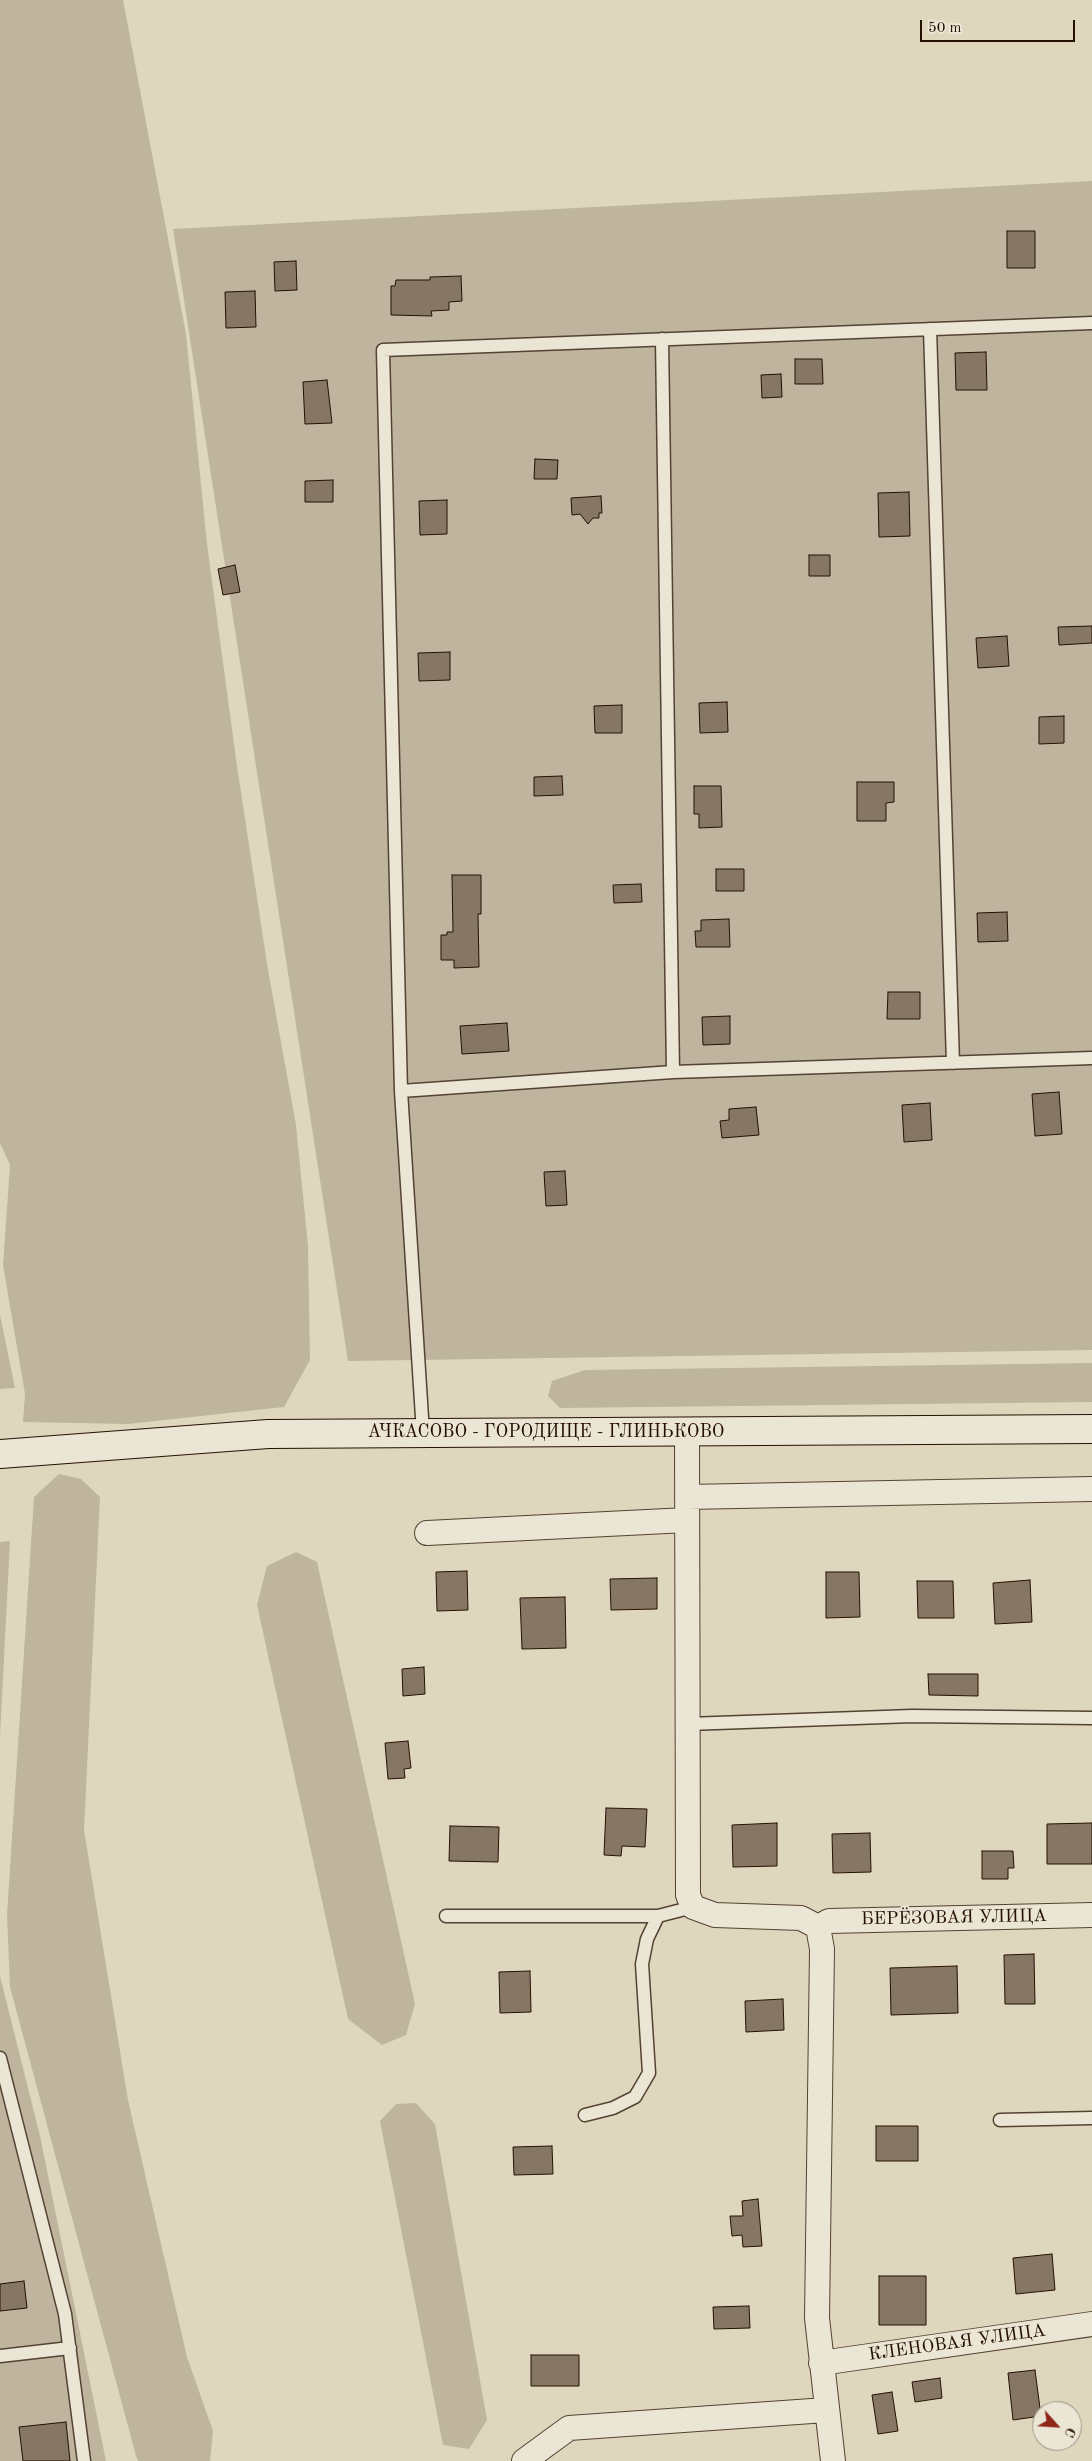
<!DOCTYPE html>
<html>
<head>
<meta charset="utf-8">
<style>
  body { margin:0 }
  #map { position:relative; width:1092px; height:2461px; overflow:hidden; background:#dfd7bd; font-family:"Old Standard TT",serif }
  canvas { display:block }
  .north { position:absolute; left:1032px; top:2401px; width:50px; height:50px; box-sizing:border-box; background:#eae5d4; border:1px solid #9b9081; border-radius:50%; rotate:116deg; font-size:14px; font-weight:700; line-height:20px; text-align:center; color:#251004 }
  .north::after { content:''; display:block; margin:auto; width:18px; height:22px; background:#8f2418; clip-path:polygon(50% 0,100% 100%,50% 72%,0 100%) }
  .scale { position:absolute; left:920px; top:20px; width:155px; height:22px; box-sizing:border-box; border:2px solid #251004; border-top:0; padding-left:6px; font-size:15px; line-height:18px; white-space:nowrap; color:#251004; -webkit-text-stroke:4px #eae5d4; paint-order:stroke }
</style>
</head>
<body>
<div id="map">
<canvas width="1092" height="2461"></canvas>
<div class="north">С</div>
<div class="scale">50 m</div>
</div>
<script>
const ctx = document.querySelector('canvas').getContext('2d');
ctx.lineJoin = 'round';
function fill(path, color) {
  ctx.fillStyle = color;
  ctx.fill(path, 'evenodd');
}
function poly(rows) {
  const path = new Path2D();
  for (const r of rows) {
    path.moveTo(r[0], r[1]);
    for (let i = 2; i < r.length; i += 2) path.lineTo(r[i], r[i + 1]);
  }
  return path;
}
function stroke(path, color, width, dash) {
  ctx.strokeStyle = color;
  ctx.lineWidth = width;
  ctx.lineCap = dash ? 'butt' : 'round';
  ctx.setLineDash(dash || []);
  ctx.stroke(path);
}
function label(font, color, halo, rows, align = 'center') {
  ctx.font = font + ' "Old Standard TT",serif';
  ctx.lineWidth = 4;
  ctx.setLineDash([]);
  ctx.textBaseline = 'middle';
  ctx.strokeStyle = halo;
  ctx.fillStyle = color;
  for (const [text, x, y, turn = 0] of rows) {
    ctx.save();
    ctx.translate(x, y);
    ctx.rotate((+turn || 0) * Math.PI / 180);
    ctx.textAlign = isNaN(turn) ? turn : align;
    if (halo) ctx.strokeText(text, 0, 0);
    ctx.fillText(text, 0, 0);
    ctx.restore();
  }
}
fill(poly([
  [0,0,123,0,186,334,207,544,237,766,268,970,296,1125,308,1246,310,1360,284,1407,128,1424,23,1422,25,1394,3,1265,10,1165,0,1143],
  [1092,181,1092,1350,348,1361,173,229],
  [0,1315,15,1388,0,1389],
  [1092,1363,1092,1402,560,1408,548,1396,552,1381,585,1370],
  [59,1474,81,1479,100,1497,84,1830,128,2100,187,2357,213,2431,210,2461,138,2461,136,2456,10,1987,7,1915,34,1497],
  [10,1541,0,1736,0,1542],
  [296,1552,317,1562,415,2004,406,2035,382,2045,348,2019,257,1605,267,1566],
  [0,1976,40,2136,106,2461,0,2461],
  [416,2103,435,2124,487,2420,469,2449,443,2445,380,2121,396,2104]
]), '#bfb59e');
const building = poly([
  [1007,231,1035,231,1035,268,1007,268,1007,231],
  [296,261,297,290,275,291,274,262,296,261],
  [461,276,462,301,449,302,449,310,431,311,432,316,391,315,391,286,395,286,396,280,430,280,430,277,461,276],
  [255,291,256,327,226,328,225,292,255,291],
  [986,352,987,390,956,390,955,353,986,352],
  [795,359,822,359,823,384,795,384,795,359],
  [781,374,782,397,762,398,761,375,781,374],
  [327,380,332,423,305,424,303,382,327,380],
  [535,459,558,460,557,479,534,479,535,459],
  [333,480,333,502,305,502,305,481,333,480],
  [909,492,910,536,879,537,878,493,909,492],
  [601,496,602,513,599,513,599,518,593,518,588,524,580,514,572,515,571,498,601,496],
  [447,500,447,534,420,535,419,501,447,500],
  [809,555,830,555,830,576,809,576,809,555],
  [235,565,240,592,223,595,218,569,235,565],
  [1092,626,1092,643,1059,645,1058,627,1092,626],
  [1007,636,1009,666,978,668,976,638,1007,636],
  [450,652,450,680,419,681,418,653,450,652],
  [727,702,728,732,700,733,699,703,727,702],
  [622,705,622,733,595,733,594,706,622,705],
  [1064,716,1064,743,1039,744,1039,717,1064,716],
  [562,776,563,795,534,796,534,777,562,776],
  [857,782,894,782,894,802,886,803,886,821,857,821,857,782],
  [694,786,721,786,722,827,699,828,699,814,694,814,694,786],
  [716,869,744,869,744,891,716,891,716,869],
  [452,875,481,875,481,914,478,914,479,967,454,968,454,960,441,960,441,935,447,935,447,932,453,932,452,875],
  [641,884,642,902,614,903,613,885,641,884],
  [1007,912,1008,941,978,942,977,913,1007,912],
  [729,919,730,947,696,947,695,931,701,931,701,920,729,919],
  [888,992,920,992,920,1019,887,1019,888,992],
  [730,1016,730,1044,703,1045,702,1017,730,1016],
  [507,1023,509,1051,462,1054,460,1026,507,1023],
  [1059,1092,1062,1134,1035,1136,1032,1094,1059,1092],
  [930,1103,932,1140,904,1142,902,1105,930,1103],
  [756,1107,759,1135,722,1138,720,1121,729,1120,729,1109,756,1107],
  [565,1171,567,1205,546,1206,544,1172,565,1171],
  [467,1571,468,1610,437,1611,436,1572,467,1571],
  [826,1572,859,1572,860,1617,826,1618,826,1572],
  [657,1578,657,1609,611,1610,610,1579,657,1578],
  [1030,1580,1032,1622,995,1624,993,1583,1030,1580],
  [917,1581,953,1581,954,1618,918,1618,917,1581],
  [565,1597,566,1648,522,1649,520,1598,565,1597],
  [424,1667,425,1694,403,1696,402,1669,424,1667],
  [928,1674,978,1674,978,1696,929,1695,928,1674],
  [408,1741,411,1768,404,1769,405,1778,388,1779,385,1743,408,1741],
  [606,1808,647,1809,645,1847,622,1846,621,1856,604,1855,606,1808],
  [777,1823,777,1866,733,1867,732,1825,777,1823],
  [1092,1823,1092,1864,1047,1864,1047,1824,1092,1823],
  [450,1826,499,1827,498,1862,449,1861,450,1826],
  [870,1833,871,1872,833,1873,832,1834,870,1833],
  [982,1851,1013,1851,1014,1868,1008,1868,1008,1879,982,1879,982,1851],
  [1034,1954,1035,2004,1005,2004,1004,1955,1034,1954],
  [957,1966,958,2013,891,2015,890,1968,957,1966],
  [530,1971,531,2012,500,2013,499,1972,530,1971],
  [783,1999,784,2030,746,2032,745,2001,783,1999],
  [876,2126,918,2126,918,2161,876,2161,876,2126],
  [552,2146,553,2174,514,2175,513,2147,552,2146],
  [758,2199,762,2246,743,2247,742,2235,732,2236,730,2216,743,2216,742,2201,758,2199],
  [1052,2254,1055,2290,1016,2294,1013,2258,1052,2254],
  [879,2276,926,2276,926,2325,879,2325,879,2276],
  [24,2281,27,2308,0,2311,0,2284,24,2281],
  [749,2306,750,2328,714,2329,713,2307,749,2306],
  [531,2355,579,2355,579,2386,531,2386,531,2355],
  [1035,2370,1041,2416,1013,2420,1008,2373,1035,2370],
  [940,2378,942,2398,915,2402,912,2382,940,2378],
  [892,2392,898,2431,878,2434,872,2395,892,2392],
  [66,2422,70,2461,23,2461,19,2427,66,2422]
]);
fill(building, '#867764');
stroke(building, '#251004', 1);
const lane = poly([
  [930,329,953,1063],
  [662,339,673,1072],
  [401,1091,383,350,1092,323],
  [423,1433,401,1091,673,1072,1092,1058],
  [688,1724,912,1716,1092,1718],
  [446,1916,658,1916,693,1907],
  [0,2058,65,2314,84,2461],
  [585,2115,613,2108,635,2097,649,2073,642,1964,647,1939,658,1916],
  [1000,2120,1092,2118],
  [0,2356,70,2348]
]);
const street = poly([
  [687,1431,688,1895,693,1907,715,1915,801,1918,818,1927,822,1949,817,2318,833,2461],
  [687,1497,1092,1489],
  [427,1533,687,1520],
  [818,1927,829,1921,1092,1915],
  [821,2363,1092,2324],
  [524,2461,569,2428,826,2410]
]);
const secondary = poly([
  [0,1454,268,1434,1092,1429]
]);
stroke(lane, '#544232', 15);
stroke(street, '#544232', 26);
stroke(secondary, '#251004', 30);
stroke(lane, '#eae5d4', 12);
stroke(street, '#eae5d4', 24);
stroke(secondary, '#eae5d4', 28);
label('18px', '#251004', '#eae5d4', [
  ["АЧКАСОВО - ГОРОДИЩЕ - ГЛИНЬКОВО",546,1432],
  ["БЕРЁЗОВАЯ УЛИЦА",954,1918,-1],
  ["КЛЕНОВАЯ УЛИЦА",957,2343,-8]
]);
</script>
</body>
</html>
